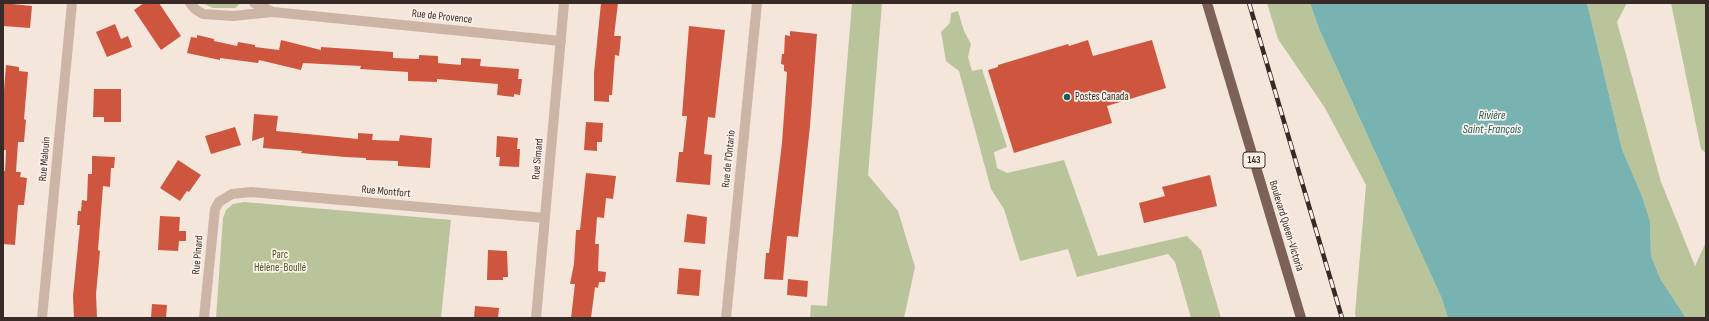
<!DOCTYPE html>
<html>
<head>
<meta charset="utf-8">
<style>
  body { margin:0 }
  #map { position:relative; width:1709px; height:321px; overflow:hidden; background:#f4e6db; font-family:"Sofia Sans Condensed",sans-serif }
  canvas { display:block }
  .frame { position:absolute; inset:0; border:4px solid #382b27; pointer-events:none }
</style>
</head>
<body>
<div id="map">
<canvas width="1709" height="321"></canvas>
<div class="frame"></div>
</div>
<script>
const ctx = document.querySelector('canvas').getContext('2d');
ctx.lineJoin = 'round';
function fill(path, color) {
  ctx.fillStyle = color;
  ctx.fill(path, 'evenodd');
}
function poly(rows) {
  const path = new Path2D();
  for (const r of rows) {
    path.moveTo(r[0], r[1]);
    for (let i = 2; i < r.length; i += 2) path.lineTo(r[i], r[i + 1]);
  }
  return path;
}
function stroke(path, color, width, dash) {
  ctx.strokeStyle = color;
  ctx.lineWidth = width;
  ctx.lineCap = dash ? 'butt' : 'round';
  ctx.setLineDash(dash || []);
  ctx.stroke(path);
}
function label(font, color, halo, rows, align = 'center') {
  ctx.font = font + ' "Sofia Sans Condensed",sans-serif';
  ctx.lineWidth = 3.5;
  ctx.setLineDash([]);
  ctx.textBaseline = 'middle';
  ctx.strokeStyle = halo;
  ctx.fillStyle = color;
  for (const [text, x, y, turn = 0] of rows) {
    ctx.save();
    ctx.translate(x, y);
    ctx.rotate((+turn || 0) * Math.PI / 180);
    ctx.textAlign = isNaN(turn) ? turn : align;
    if (halo) ctx.strokeText(text, 0, 0);
    ctx.fillText(text, 0, 0);
    ctx.restore();
  }
}
fill(poly([
  [202,3,238,3,239,5,235,8,213,8],
  [852,3,882,3,868,175,898,211,915,267,904,318,810,318,811,305,827,306],
  [1267,3,1310,3,1319,29,1442,299,1448,318,1356,318,1355,314,1366,185,1325,108,1278,39],
  [1587,3,1627,3,1617,22,1661,182,1695,266,1706,242,1706,318,1686,318,1661,280,1651,256,1650,221,1642,196,1622,149],
  [1671,3,1706,3,1706,153,1701,149],
  [958,11,964,31,971,44,968,57,972,71,982,69,1007,147,994,152,997,168,1007,173,1064,160,1098,256,1187,236,1201,250,1221,318,1191,318,1175,262,1168,254,1077,277,1068,249,1020,261,1004,209,991,189,959,71,946,61,941,32,950,23,951,13],
  [244,202,451,220,441,318,216,318,223,218,226,210,233,204]
]), '#b9c49a');
fill(poly([
  [1310,3,1587,3,1622,149,1642,196,1650,221,1651,256,1661,280,1686,318,1448,318,1442,299,1319,29]
]), '#78b3b1');
fill(poly([
  [3,3,32,6,30,28,3,26],
  [144,3,159,3,181,36,161,50,134,10],
  [601,3,618,3,614,36,621,36,619,56,615,55,612,95,609,95,609,102,594,101,594,73],
  [115,24,121,39,128,36,132,47,107,57,96,32],
  [689,26,725,30,715,118,708,117,704,154,712,155,710,185,676,182,679,152,683,152,687,116,682,116],
  [790,31,817,34,810,126,798,237,787,236,783,280,764,279,766,253,769,253,782,143,787,72,784,71,784,65,781,64,782,54,784,54,785,35,790,36],
  [197,35,214,39,214,41,237,46,238,42,255,45,255,47,279,50,281,40,321,50,321,47,393,52,393,58,419,59,419,55,438,56,438,63,461,65,461,58,481,59,480,66,519,69,518,79,522,79,520,95,514,94,514,97,497,95,498,84,437,79,437,82,408,81,408,72,360,69,361,66,303,63,301,70,259,60,258,63,220,58,220,60,187,53,191,37,197,38],
  [1088,40,1093,56,1152,40,1166,88,1107,106,1112,123,1014,153,988,70,998,67,998,65,1068,44,1069,46],
  [6,65,19,67,19,71,28,72,24,119,26,120,24,142,18,142,16,172,21,172,20,177,27,178,24,205,18,205,15,245,3,244,3,171,5,171,6,150,3,150,3,103],
  [94,89,121,89,121,122,104,122,104,117,93,117],
  [254,114,278,116,276,131,358,139,358,133,373,134,372,140,399,141,400,135,432,138,430,168,398,166,398,161,366,160,366,158,345,157,301,153,302,151,263,148,264,137,252,141],
  [586,122,603,123,602,142,597,142,597,151,584,150],
  [235,127,241,145,211,154,205,136],
  [497,136,518,138,517,149,520,149,519,167,499,166,500,157,496,157],
  [92,156,115,157,114,168,111,168,110,187,103,186,98,250,100,251,96,294,97,318,74,318,73,296,80,225,77,225,78,211,81,211,82,200,87,201,88,174,92,174],
  [178,160,201,175,189,192,187,191,180,201,160,188],
  [586,173,616,176,613,199,606,198,604,218,597,217,595,244,599,244,598,271,606,272,605,282,599,282,598,288,595,287,591,318,571,318,575,284,570,284,574,264,576,230,580,230],
  [1210,175,1217,206,1144,223,1139,203,1165,196,1162,187],
  [687,214,707,217,705,244,684,242],
  [160,216,180,217,179,231,186,231,186,241,179,241,178,251,158,250],
  [488,250,507,251,508,277,503,277,503,280,487,280],
  [679,268,701,270,699,296,677,294],
  [788,279,808,281,807,297,787,295],
  [152,304,167,305,166,318,151,318],
  [475,306,499,308,498,318,474,318]
]), '#cf563e');
stroke(poly([
  [190,3,195,9,203,14,233,16,272,12],
  [254,3,273,12,561,41],
  [42,318,72,3],
  [204,318,215,209,219,202,232,194,251,192,545,218],
  [536,318,564,3],
  [726,318,757,3]
]), '#cdb5a6', 10);
stroke(poly([
  [1207,3,1301,318]
]), '#7b6157', 10);
const rail = poly([
  [1249,3,1342,318]
]);
stroke(rail, '#382b27', 4.5);
stroke(rail, '#fbf1e8', 3, [9]);
for (const [x, y, r, color] of [
  [1067,97,4,"#1a5d5d"]
]) {
  const dot = new Path2D();
  dot.arc(x, y, r, 0, 2 * Math.PI);
  ctx.fillStyle = color;
  ctx.fill(dot);
  stroke(dot, '#fbf1e8', 1.5);
}
for (const [x, y, w] of [
  [1254,160,22]
]) {
  const box = new Path2D();
  box.roundRect(x - w / 2, y - 8, w, 16, 3);
  ctx.fillStyle = '#fbf1e8';
  ctx.fill(box);
  stroke(box, '#382b27', 1);
}
label('bold 10px', '#382b27', null, [
  ["143",1254,160]
]);
label('11px', '#382b27', '#fbf1e8', [
  ["Rue de Provence",442,17,6],
  ["Rue Malouin",45,159,-85],
  ["Rue Simard",538,159,-85],
  ["Rue de l'Ontario",729,159,-84],
  ["Rue Montfort",386,192,5],
  ["Boulevard Queen-Victoria",1286,226,73],
  ["Rue Pinard",198,255,-85]
]);
label('11px', '#382b27', '#fbf1e8', [
  ["Postes Canada",1075,97]
], 'left');
label('11px', '#4b5829', '#fbf1e8', [
  ["Parc",280,255],
  ["Hélène-Boullé",280,268]
]);
label('italic 12px', '#1a5d5d', '#fbf1e8', [
  ["Rivière",1492,116],
  ["Saint-François",1492,130]
]);
</script>
</body>
</html>
